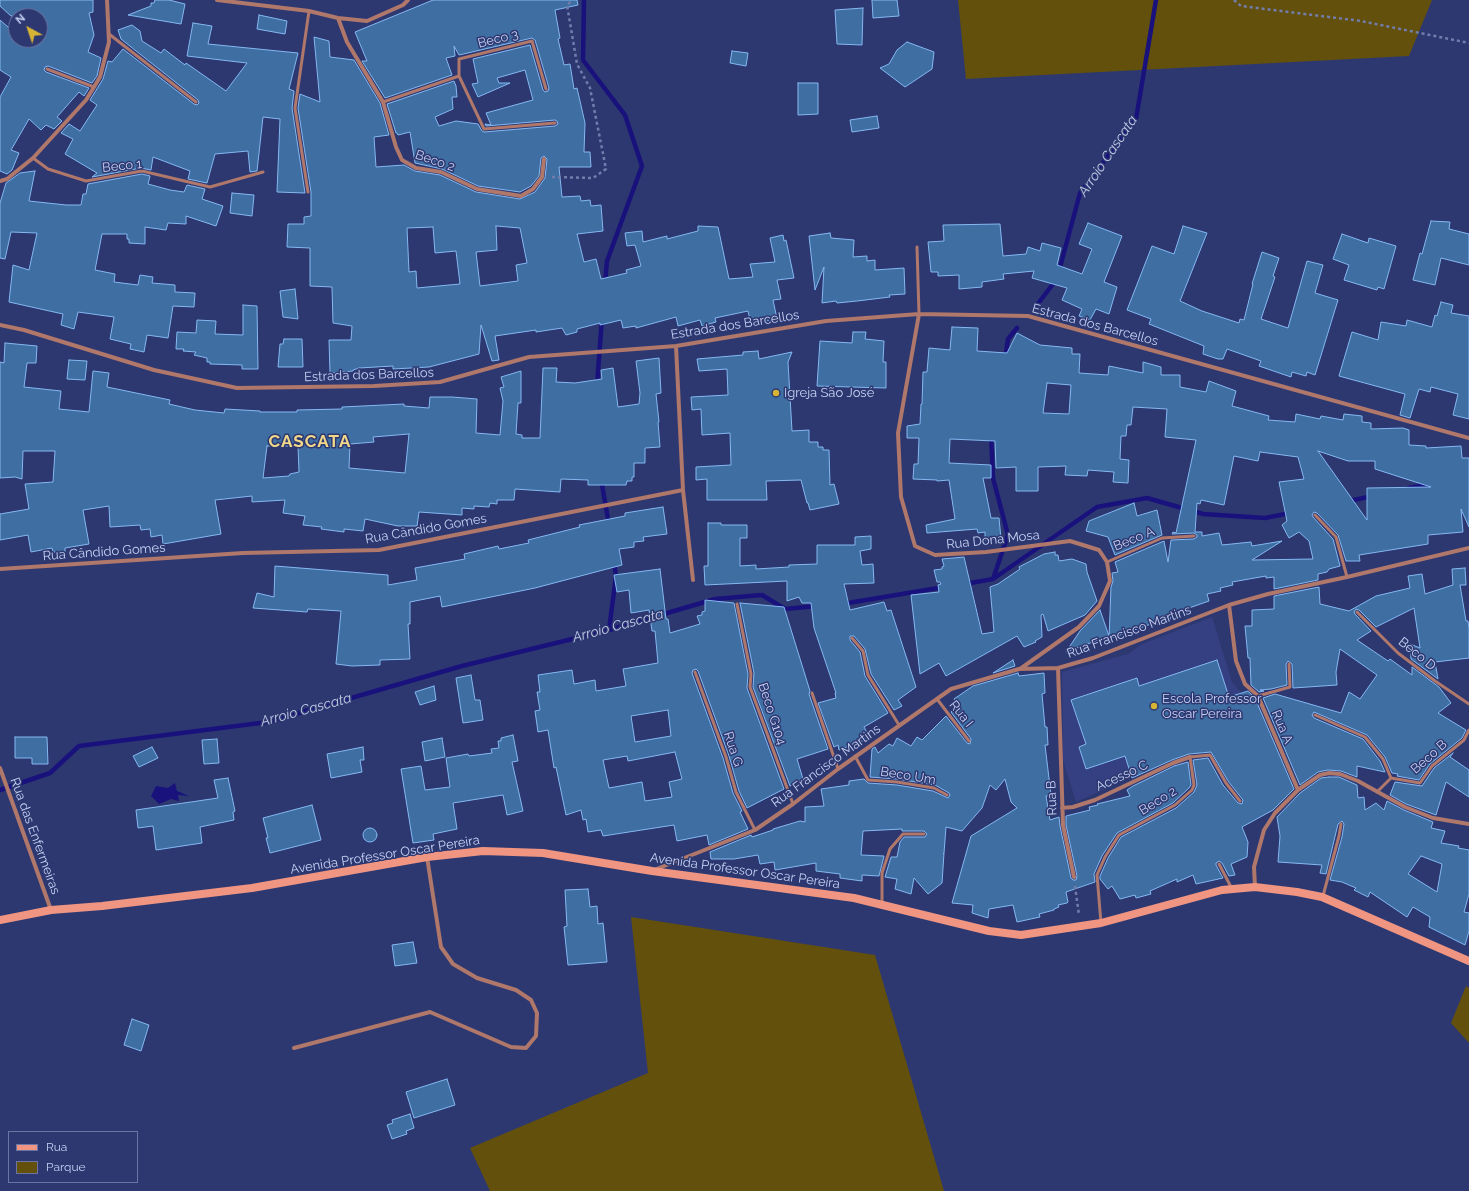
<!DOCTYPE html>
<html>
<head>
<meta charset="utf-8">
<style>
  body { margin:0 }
  #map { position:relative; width:1469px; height:1191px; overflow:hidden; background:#2d3871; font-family:Raleway,sans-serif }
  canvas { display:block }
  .legend { position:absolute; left:8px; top:1131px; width:130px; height:52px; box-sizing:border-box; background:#2d3871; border:1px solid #6a75a5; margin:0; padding:5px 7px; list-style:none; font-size:12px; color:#c6d0f3 }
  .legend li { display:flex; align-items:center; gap:8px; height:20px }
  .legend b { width:20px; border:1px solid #6a75a5 }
  .north { position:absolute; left:8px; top:8px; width:40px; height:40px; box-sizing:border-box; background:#2d3871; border:1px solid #6a75a5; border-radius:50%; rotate:320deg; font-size:11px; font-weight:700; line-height:16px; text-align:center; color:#c6d0f3 }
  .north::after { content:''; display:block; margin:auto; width:14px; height:18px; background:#d8b434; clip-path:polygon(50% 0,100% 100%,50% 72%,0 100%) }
</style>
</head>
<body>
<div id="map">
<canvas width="1469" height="1191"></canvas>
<ul class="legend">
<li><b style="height:5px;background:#ef9582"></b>Rua</li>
<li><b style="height:11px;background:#63500d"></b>Parque</li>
</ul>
<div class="north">N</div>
</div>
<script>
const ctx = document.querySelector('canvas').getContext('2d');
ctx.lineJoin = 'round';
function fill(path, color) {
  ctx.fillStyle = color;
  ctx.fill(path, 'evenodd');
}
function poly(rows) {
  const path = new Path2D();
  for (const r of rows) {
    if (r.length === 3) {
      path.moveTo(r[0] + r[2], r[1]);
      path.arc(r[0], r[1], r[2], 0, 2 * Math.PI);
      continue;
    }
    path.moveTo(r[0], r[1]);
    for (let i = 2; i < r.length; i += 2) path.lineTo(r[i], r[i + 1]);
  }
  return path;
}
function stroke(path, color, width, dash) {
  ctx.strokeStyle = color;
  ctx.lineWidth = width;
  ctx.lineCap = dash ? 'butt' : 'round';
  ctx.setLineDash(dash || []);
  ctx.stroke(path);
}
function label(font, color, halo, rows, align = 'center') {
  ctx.font = font + ' Raleway,sans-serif';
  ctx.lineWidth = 3;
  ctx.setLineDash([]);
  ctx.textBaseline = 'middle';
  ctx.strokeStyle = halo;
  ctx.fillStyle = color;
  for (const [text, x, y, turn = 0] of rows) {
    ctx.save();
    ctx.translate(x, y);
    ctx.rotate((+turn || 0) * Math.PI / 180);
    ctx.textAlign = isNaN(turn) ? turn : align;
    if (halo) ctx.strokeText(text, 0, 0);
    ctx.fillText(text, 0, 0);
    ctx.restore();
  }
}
fill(poly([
  [1212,617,1232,682,1241,693,1186,753,1076,802,1063,760,1062,672,1128,654,1142,644]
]), '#344081');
fill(poly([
  [958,0,1432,0,1409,56,966,79],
  [631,917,875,955,944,1191,490,1191,470,1148,648,1073],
  [1466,986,1469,988,1469,1043,1451,1023]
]), '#63500d');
fill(poly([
  [175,783,177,791,189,796,178,795,179,801,171,799,159,804,151,796,156,786,168,788]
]), '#19127c');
stroke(poly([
  [584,0,583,60,625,115,642,166,607,261,605,283],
  [1059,271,1080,193,1136,119,1156,0],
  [1037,305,1056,280],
  [1005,359,1008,339,1017,328],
  [597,385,602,318],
  [601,479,609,525],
  [1409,488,1430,484],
  [1349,501,1373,496],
  [993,579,1097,507,1147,498,1203,514,1265,518,1290,513],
  [965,584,993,579,1008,535,993,478,991,435],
  [842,604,944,587],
  [609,630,616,576,614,562],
  [0,790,50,773,79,746,268,722,462,666,609,630,715,599,762,595,785,609,817,606]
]), '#19127c', 4.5);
const building = poly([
  [0,0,93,0,93,12,89,13,94,35,88,52,101,58,97,76,92,83,48,66,45,67,44,70,46,72,89,88,84,96,79,92,57,117,62,121,54,129,46,125,41,130,29,119,11,150,19,153,12,170,7,174,0,171,0,97,11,77,0,70,0,20,16,34,16,40,40,40,40,16,11,16,0,6,0,0],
  [155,0,169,0,185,4,181,24,128,15,151,6,151,3,154,3,155,0],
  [433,0,577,0,578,5,555,10,560,38,558,39,564,65,570,64,574,89,577,88,585,123,584,152,590,152,591,167,559,167,562,197,580,196,581,201,590,200,591,206,601,205,603,231,577,234,584,262,596,259,601,279,627,273,626,270,641,266,635,245,627,246,625,233,642,231,643,242,667,236,667,239,698,231,698,226,718,227,729,279,753,277,750,264,775,262,770,238,783,235,784,241,786,240,794,278,777,280,781,299,773,300,777,319,751,324,748,311,715,318,716,322,702,326,700,320,678,326,676,317,636,328,636,326,623,328,621,320,600,325,600,323,577,329,577,332,566,335,562,328,536,332,536,330,495,336,499,360,492,361,481,325,479,354,429,367,393,369,393,366,359,368,353,370,353,371,330,373,329,340,351,340,352,326,333,323,332,287,310,286,310,248,287,247,288,224,304,224,304,217,311,216,311,192,298,108,300,94,320,102,314,37,329,41,330,57,354,60,380,103,389,135,374,137,376,167,404,165,415,171,440,175,476,192,520,199,535,192,545,178,547,159,544,156,541,158,539,176,531,186,520,192,478,186,442,169,415,163,410,132,398,135,397,133,396,133,387,104,454,81,456,86,457,97,452,97,453,109,435,117,439,126,456,121,478,124,482,131,484,132,555,126,558,124,557,121,555,120,486,126,485,124,491,125,486,113,533,100,525,70,497,78,499,83,510,83,478,97,472,84,478,83,473,59,530,45,543,90,545,92,548,91,549,88,535,40,532,38,459,55,454,46,455,56,446,58,452,75,385,98,362,61,367,61,355,32,433,0],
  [496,226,520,228,527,263,516,265,518,281,480,286,476,252,497,250,496,226],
  [433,227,435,253,456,251,460,284,417,288,416,271,409,272,407,228,433,227],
  [872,0,897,0,899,16,873,18,872,0],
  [863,8,862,45,837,44,835,10,863,8],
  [259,15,287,21,285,34,257,29,259,15],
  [193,23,212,26,208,44,298,53,289,89,294,91,292,108,305,193,277,192,280,119,263,117,257,171,250,172,248,151,215,154,207,183,188,179,190,171,153,157,151,170,141,168,92,177,97,173,65,154,73,139,61,133,69,124,80,131,97,105,90,100,103,79,108,61,112,62,123,49,194,104,197,105,199,103,198,100,121,39,118,30,132,25,140,31,142,41,161,53,164,49,185,65,186,63,226,91,247,63,187,56,193,23],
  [907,42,934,52,932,69,905,87,880,68,889,64,897,50,907,42],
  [732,51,748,53,746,66,730,63,732,51],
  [798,83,818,83,818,114,798,115,798,83],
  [877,116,879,128,852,132,850,120,877,116],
  [35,171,29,201,66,205,81,205,83,194,86,194,88,184,142,174,150,176,148,184,170,190,184,192,187,185,205,189,202,199,223,206,216,226,186,216,186,224,168,223,166,230,145,227,145,244,129,243,129,239,127,239,127,234,102,234,95,270,115,274,114,282,138,285,140,275,153,277,152,283,175,285,175,292,195,293,194,307,173,306,168,338,147,335,144,352,130,349,131,344,110,339,114,317,78,312,74,329,61,325,63,314,9,302,13,265,29,270,37,233,11,232,5,259,0,258,0,203,6,183,20,173,35,171],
  [232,193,254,195,252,216,230,213,232,193],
  [1431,221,1450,222,1449,229,1469,234,1469,265,1441,258,1435,285,1413,280,1420,253,1422,254,1431,221],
  [1088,223,1122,236,1104,282,1117,287,1109,314,1096,309,1090,320,1079,316,1082,309,1062,300,1067,288,1032,278,1034,271,1003,274,1004,279,982,282,982,287,959,289,959,275,938,276,938,272,931,272,928,242,944,241,943,225,1000,224,1003,256,1026,254,1028,247,1040,251,1042,243,1061,248,1057,265,1082,274,1092,249,1079,244,1088,223],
  [1183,226,1207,233,1180,301,1202,311,1239,323,1240,319,1244,320,1253,284,1252,284,1262,252,1279,258,1273,276,1275,277,1261,319,1288,328,1307,261,1323,265,1315,293,1338,300,1315,375,1307,372,1306,376,1292,372,1291,377,1259,366,1261,361,1227,349,1223,359,1218,359,1203,354,1204,346,1149,324,1151,319,1127,310,1152,246,1174,254,1183,226],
  [830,233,831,238,854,240,853,257,867,256,867,261,875,260,875,270,904,268,905,294,889,295,890,297,857,301,837,303,836,301,822,303,824,267,815,290,809,236,830,233],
  [1342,234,1368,243,1369,238,1396,246,1384,289,1378,287,1377,290,1344,280,1349,265,1333,259,1342,234],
  [295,289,298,319,283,317,280,291,295,289],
  [1441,302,1453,305,1451,313,1469,316,1469,419,1453,415,1458,394,1431,387,1430,392,1419,389,1410,418,1400,415,1405,394,1339,376,1352,332,1378,340,1381,322,1406,326,1407,320,1432,327,1435,315,1437,316,1441,302],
  [243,305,257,306,258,369,242,369,242,365,210,364,210,362,207,362,207,358,194,355,196,352,183,351,184,349,176,349,177,332,196,333,197,320,216,321,215,334,243,335,243,305],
  [952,327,978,328,977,351,1007,353,1017,333,1040,345,1072,348,1072,354,1080,354,1079,373,1108,375,1109,366,1143,373,1143,362,1161,367,1161,375,1180,375,1180,387,1206,392,1209,381,1236,391,1232,406,1269,416,1268,420,1295,422,1296,414,1320,419,1321,416,1343,420,1344,414,1362,416,1362,422,1371,423,1371,429,1403,428,1409,430,1409,445,1426,446,1426,448,1461,446,1462,458,1469,458,1469,527,1461,509,1463,532,1428,535,1428,544,1359,555,1360,561,1346,561,1338,535,1317,513,1314,512,1312,515,1313,517,1333,539,1340,566,1329,569,1327,572,1318,574,1318,580,1274,589,1274,577,1266,578,1266,576,1232,582,1233,585,1220,588,1221,591,1207,594,1209,601,1169,615,1171,619,1152,626,1151,624,1109,639,1111,587,1113,581,1112,573,1118,572,1115,562,1164,541,1168,562,1171,540,1194,539,1197,537,1197,535,1194,533,1172,534,1173,532,1176,533,1196,440,1165,437,1167,409,1133,407,1131,425,1127,425,1126,436,1121,436,1120,459,1129,460,1128,483,1113,482,1114,472,1088,470,1087,476,1065,475,1066,466,1038,467,1038,491,1016,491,1016,467,996,468,995,441,950,439,949,463,991,465,991,478,983,478,991,518,999,518,1001,539,985,540,985,532,978,533,977,529,927,533,926,525,955,519,949,480,937,481,937,480,913,479,914,464,918,464,919,438,907,438,907,426,920,424,921,404,922,404,923,372,927,372,929,348,950,350,952,327],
  [1047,383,1071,385,1069,414,1043,413,1047,383],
  [1318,451,1348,461,1375,461,1375,469,1431,487,1367,488,1367,520,1318,451],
  [1260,452,1298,457,1304,479,1279,482,1287,521,1282,525,1289,538,1299,532,1309,541,1313,559,1252,560,1282,541,1252,546,1251,542,1222,545,1219,533,1202,536,1202,532,1195,532,1197,503,1200,504,1201,500,1224,505,1234,456,1258,461,1260,452],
  [853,332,866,332,865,339,884,341,883,362,886,362,886,388,817,386,820,341,852,343,853,332],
  [284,339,302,339,303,367,278,367,280,344,283,344,284,339],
  [5,343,37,346,36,363,27,363,24,387,61,391,59,409,89,412,93,371,109,373,107,387,170,400,169,404,195,410,224,413,225,409,260,411,260,412,297,412,297,410,342,409,342,407,404,404,404,406,429,408,430,397,452,397,477,399,476,433,500,435,503,401,500,388,504,387,501,377,521,371,521,403,518,403,516,434,522,435,522,438,540,438,543,368,557,368,556,382,575,383,602,379,601,370,613,368,618,407,639,404,640,393,636,361,659,358,661,393,656,394,659,422,658,422,660,447,645,448,645,463,634,463,634,477,632,477,632,481,627,481,626,485,588,485,588,480,561,479,560,492,515,489,514,500,497,500,497,504,490,503,489,507,474,506,474,509,462,508,462,515,419,512,417,526,398,526,365,519,363,531,344,529,344,532,321,529,322,527,303,525,305,516,283,513,285,500,252,502,252,496,215,500,221,534,163,544,162,535,151,537,150,529,141,530,140,525,110,527,109,506,83,510,89,544,65,548,65,552,53,552,52,548,31,552,28,535,0,540,0,514,29,509,25,484,53,482,55,451,23,451,22,479,15,477,0,478,0,362,4,363,5,343],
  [409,434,405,473,349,468,350,444,374,442,373,437,409,434],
  [267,446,298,446,299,472,290,474,289,476,263,478,267,446],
  [758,351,759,359,792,352,788,362,792,431,809,430,809,442,818,442,818,447,823,447,823,450,829,450,830,485,834,484,839,504,810,510,808,503,807,503,801,480,766,481,767,500,707,500,707,479,696,480,696,467,731,465,730,433,702,435,701,409,692,410,691,397,728,395,727,369,699,371,697,359,743,355,743,352,758,351],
  [69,360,87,361,85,380,67,379,69,360],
  [1134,503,1137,516,1157,510,1162,535,1115,555,1108,537,1086,531,1089,521,1134,503],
  [663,507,667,534,643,537,644,541,634,542,634,547,619,549,622,565,535,588,442,607,440,596,410,602,410,624,408,624,410,659,380,660,380,665,352,666,336,664,341,611,308,609,307,612,253,608,257,593,274,597,275,566,388,575,388,585,417,580,415,568,465,559,464,554,498,546,499,549,529,543,528,540,580,527,579,525,625,516,625,513,663,507],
  [708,523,721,523,721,525,747,525,747,538,740,538,740,566,756,565,756,569,789,567,789,565,817,564,817,545,855,545,855,537,871,536,871,549,860,551,862,565,873,564,874,583,844,584,850,610,884,602,887,611,891,610,916,687,898,700,902,706,894,710,871,674,865,649,854,636,850,636,850,640,860,652,865,676,888,713,864,727,870,738,839,750,838,745,834,747,818,703,836,698,835,693,836,693,814,628,811,603,802,603,799,597,787,601,787,581,705,585,704,566,708,566,708,523],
  [1055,552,1055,555,1058,555,1059,561,1072,559,1086,564,1087,572,1097,601,1085,615,1048,631,1043,614,1041,615,1042,637,1035,641,1036,642,1024,647,1017,636,946,676,939,663,920,674,911,595,939,592,938,585,941,584,940,582,937,582,934,570,942,569,942,567,944,566,942,559,964,557,982,634,994,632,990,587,998,584,1020,569,1019,567,1044,554,1055,552],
  [1465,568,1466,585,1460,585,1466,621,1468,621,1469,628,1469,658,1435,662,1438,679,1411,659,1410,644,1420,648,1414,608,1376,627,1359,610,1356,609,1354,612,1355,614,1371,631,1357,640,1388,661,1390,659,1412,675,1412,667,1439,687,1451,703,1438,713,1466,730,1462,738,1430,764,1419,780,1397,776,1398,774,1392,773,1385,757,1367,735,1314,712,1312,715,1314,718,1363,739,1380,761,1385,772,1357,766,1357,777,1341,771,1328,770,1318,772,1300,785,1263,698,1275,694,1341,713,1349,692,1360,699,1377,675,1340,649,1336,672,1337,685,1293,688,1292,664,1288,661,1286,664,1287,685,1271,689,1260,690,1264,691,1259,692,1251,685,1250,658,1248,658,1245,626,1252,626,1252,610,1274,609,1274,596,1319,587,1320,604,1349,611,1376,596,1410,588,1408,576,1422,574,1425,594,1453,585,1452,569,1465,568],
  [660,569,666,619,668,619,670,633,700,624,697,616,702,615,702,612,705,611,705,600,734,603,748,674,747,688,784,789,747,808,739,791,729,756,698,671,696,669,693,670,692,673,723,758,733,793,742,811,740,812,748,829,709,845,707,835,677,841,674,825,603,836,601,830,588,832,586,819,583,820,581,810,566,815,556,767,554,768,548,730,538,732,535,711,540,710,537,692,540,692,538,675,572,670,574,684,595,680,596,691,626,686,623,669,658,663,655,631,652,631,649,610,631,613,629,590,617,592,614,575,660,569],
  [668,710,671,736,635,742,631,716,668,710],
  [675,752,682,779,669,782,672,797,645,801,642,782,609,788,603,760,627,756,628,761,675,752],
  [740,603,784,607,810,691,809,694,828,749,797,759,803,779,790,786,753,687,754,673,740,603],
  [1100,610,1109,636,1066,652,1080,631,1100,610],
  [1013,660,1015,666,993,673,1013,660],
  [1217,660,1229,697,1248,691,1255,698,1294,789,1273,810,1242,827,1248,842,1247,857,1231,864,1235,875,1229,876,1222,863,1219,861,1216,863,1216,865,1223,878,1196,884,1193,875,1177,882,1177,879,1150,891,1151,894,1136,898,1135,895,1120,899,1112,886,1108,889,1100,879,1100,876,1108,858,1121,837,1176,808,1194,792,1197,785,1193,760,1208,758,1223,785,1238,803,1242,804,1243,800,1228,781,1211,752,1189,754,1172,760,1132,778,1125,756,1086,769,1079,747,1086,744,1071,700,1137,678,1139,686,1217,660],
  [1018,673,1019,676,1044,673,1045,693,1042,694,1045,727,1047,727,1048,745,1045,745,1051,795,1046,796,1050,820,1059,817,1060,826,1071,878,1073,880,1076,880,1077,876,1066,825,1066,816,1090,810,1089,807,1098,805,1097,804,1130,796,1127,790,1133,786,1174,766,1188,762,1191,785,1189,788,1173,803,1117,833,1102,856,1094,874,1095,882,1066,892,1068,902,1067,903,1058,905,1059,907,1054,909,1054,910,1039,914,1040,917,1017,922,1013,905,989,909,988,918,972,913,973,905,952,903,971,836,1017,808,1011,802,1005,779,996,790,990,785,982,808,962,831,946,827,944,853,943,854,944,853,942,883,928,894,914,878,911,894,895,889,897,879,885,877,891,857,897,857,900,842,904,837,925,837,927,834,924,831,902,831,902,829,863,831,861,855,884,856,879,876,862,875,862,881,840,878,840,874,816,871,816,863,775,870,774,862,760,864,758,855,734,859,711,859,710,852,751,835,752,837,773,830,773,829,800,821,805,822,805,807,824,806,821,789,849,785,849,781,864,779,868,783,897,785,933,791,948,798,950,795,949,793,935,785,897,779,870,777,872,749,875,747,878,753,889,744,893,746,897,738,911,746,917,737,922,740,946,716,967,743,970,744,971,739,951,712,958,705,954,699,973,686,1018,673],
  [471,675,475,700,480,700,483,720,463,723,456,678,471,675],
  [434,686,436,700,420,705,415,692,434,686],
  [513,735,518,761,512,762,523,811,507,815,503,795,453,803,457,829,433,834,434,840,413,843,401,769,421,766,425,790,450,787,446,758,468,754,469,756,492,753,491,749,499,748,498,741,501,741,501,738,513,735],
  [15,737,47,737,48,764,32,764,32,758,15,758,15,737],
  [442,738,445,757,425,761,422,742,442,738],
  [217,739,219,763,204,764,202,740,217,739],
  [152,747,158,758,139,767,133,756,152,747],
  [363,747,364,760,360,760,362,772,331,778,327,754,363,747],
  [1453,753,1450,757,1469,770,1469,797,1446,782,1436,815,1406,804,1390,795,1395,782,1422,786,1434,768,1453,753],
  [1329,777,1339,777,1357,785,1358,798,1364,797,1365,810,1376,803,1384,810,1387,801,1404,810,1433,822,1431,828,1445,831,1441,843,1459,846,1458,848,1469,850,1469,894,1464,912,1469,913,1469,931,1465,945,1429,927,1430,917,1413,907,1407,917,1370,892,1368,897,1354,890,1356,888,1342,882,1330,880,1342,837,1344,824,1342,821,1338,824,1326,874,1320,873,1322,865,1278,862,1280,836,1277,817,1300,793,1321,778,1329,777],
  [1421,856,1442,864,1437,892,1408,874,1421,856],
  [228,778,235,811,233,812,234,820,200,827,202,843,156,850,153,826,138,828,136,810,218,798,214,780,228,778],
  [312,805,321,840,270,853,266,838,268,838,263,818,312,805],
  [370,835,7],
  [588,889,590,907,597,906,598,924,603,923,607,962,568,965,564,927,567,926,565,890,588,889],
  [413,942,417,963,395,966,392,945,413,942],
  [132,1019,149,1025,141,1051,124,1045,132,1019],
  [447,1079,455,1105,414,1118,406,1092,447,1079],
  [410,1114,414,1128,406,1131,407,1134,392,1139,387,1125,393,1123,392,1120,410,1114]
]);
fill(building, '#3f6ea3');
stroke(building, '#85b8f1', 1);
stroke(poly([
  [1234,0,1241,6,1361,21,1469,43],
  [552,177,593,178,606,169,590,88,577,64,567,5,573,0],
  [1075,886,1079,915]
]), '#737dac', 2.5, [3, 3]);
stroke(poly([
  [109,34,196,102],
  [47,69,94,87],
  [459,76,484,129,555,123],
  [383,102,459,76,459,59,532,41,546,89],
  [33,158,48,169,86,181,142,171,210,187,263,172],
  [308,192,295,108,309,11],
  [917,247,919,314],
  [1315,515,1336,537,1347,577],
  [1107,562,1162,538,1194,536],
  [737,604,751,674,750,687,793,804],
  [1357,612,1398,653,1435,681,1469,704],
  [852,638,863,651,868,675,899,725],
  [695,672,726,757,736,792,755,830],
  [812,693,838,769],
  [1258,696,1290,687,1289,664],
  [937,699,969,741],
  [1315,715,1365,737,1383,759,1391,778],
  [855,756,868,780,897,782,934,788,947,795],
  [1377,792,1391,778,1420,783,1432,766,1464,740,1469,730],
  [1219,864,1231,887],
  [1323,896,1339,836,1341,824],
  [882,904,882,873,890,849,903,834,924,834],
  [1101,923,1097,875,1105,857,1119,835,1175,805,1192,790,1194,785,1190,757,1210,755,1226,783,1240,801]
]), '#b0776b', 3);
stroke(poly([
  [217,0,309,11,338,18,367,21,403,5,408,0],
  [338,18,347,42,383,102,396,147,402,160,416,168,441,172,477,189,521,196,533,189,542,177,544,159],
  [0,181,7,179,33,158,86,100,94,87,100,77,109,42,107,0],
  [919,314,898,433,901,497,915,546,935,555,986,552,1070,541,1099,550,1107,562,1110,581,1099,606,1079,627,1020,669],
  [0,325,24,330,154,370,237,388,374,386,440,382,529,357,676,346,826,321,919,314,1028,316,1469,438],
  [676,346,683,490,693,580],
  [0,569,243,553,379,550,683,490],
  [1229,605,1236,661,1245,684,1258,696,1298,790],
  [1058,668,1063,825,1074,877],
  [0,768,51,910],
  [1062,808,1073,807,1095,800,1173,763,1190,757],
  [654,870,755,830,793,804,838,769,951,689,1019,669,1058,668,1093,658,1229,605,1268,594,1347,577,1469,548],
  [1255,887,1254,867,1264,830,1275,813,1298,790,1320,775,1329,773,1340,774,1358,781,1405,807,1433,818,1469,824],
  [294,1048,430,1012,511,1047,526,1048,536,1036,537,1013,531,1000,516,990,477,978,453,964,441,947,427,857]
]), '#b0776b', 4);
stroke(poly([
  [0,920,51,910,102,906,252,888,427,857,483,851,543,853,652,871,854,898,989,931,1021,935,1101,923,1222,890,1255,887,1297,892,1322,897,1469,961]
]), '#ef9582', 8);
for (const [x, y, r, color] of [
  [776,393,4,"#d8b434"],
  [1154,706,4,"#d8b434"]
]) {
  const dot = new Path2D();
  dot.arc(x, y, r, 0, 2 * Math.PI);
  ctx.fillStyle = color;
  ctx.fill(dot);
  stroke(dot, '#2d3871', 1.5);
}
label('13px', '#c6d0f3', '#2d3871', [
  ["Beco 3",498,39,-14],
  ["Beco 2",435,161,19],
  ["Beco 1",122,166,-6],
  ["Estrada dos Barcellos",735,325,-9],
  ["Estrada dos Barcellos",1095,325,15],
  ["Estrada dos Barcellos",369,375,-2],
  ["Rua Cândido Gomes",426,529,-10],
  ["Beco A",1134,539,-22],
  ["Rua Dona Mosa",993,540,-6],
  ["Rua Cândido Gomes",104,552,-4],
  ["Rua Francisco Martins",1129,632,-20],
  ["Beco D",1417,654,39],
  ["Beco G104",772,714,72],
  ["Rua I",961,714,52],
  ["Rua A",1282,727,67],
  ["Rua G",733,749,72],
  ["Beco B",1429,757,-42],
  ["Rua Francisco Martins",826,766,-36],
  ["Beco Um",908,776,9],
  ["Acesso C",1122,776,-25],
  ["Rua B",1052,798,-92],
  ["Beco 2",1158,801,-32],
  ["Rua das Enfermeiras",35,836,70],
  ["Avenida Professor Oscar Pereira",385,855,-9],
  ["Avenida Professor Oscar Pereira",745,871,8]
]);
label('13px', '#c6d0f3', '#2d3871', [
  ["Igreja São José",784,393],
  ["Escola Professor",1162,699],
  ["Oscar Pereira",1162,714]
], 'left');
label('italic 14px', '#c3cbe6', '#2d3871', [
  ["Arroio Cascata",1108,156,-56],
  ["Arroio Cascata",618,626,-15],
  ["Arroio Cascata",306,710,-15]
]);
ctx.letterSpacing = '1px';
label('bold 17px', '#f0d78a', '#2d3871', [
  ["CASCATA",310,442]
]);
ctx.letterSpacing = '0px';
</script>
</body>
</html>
